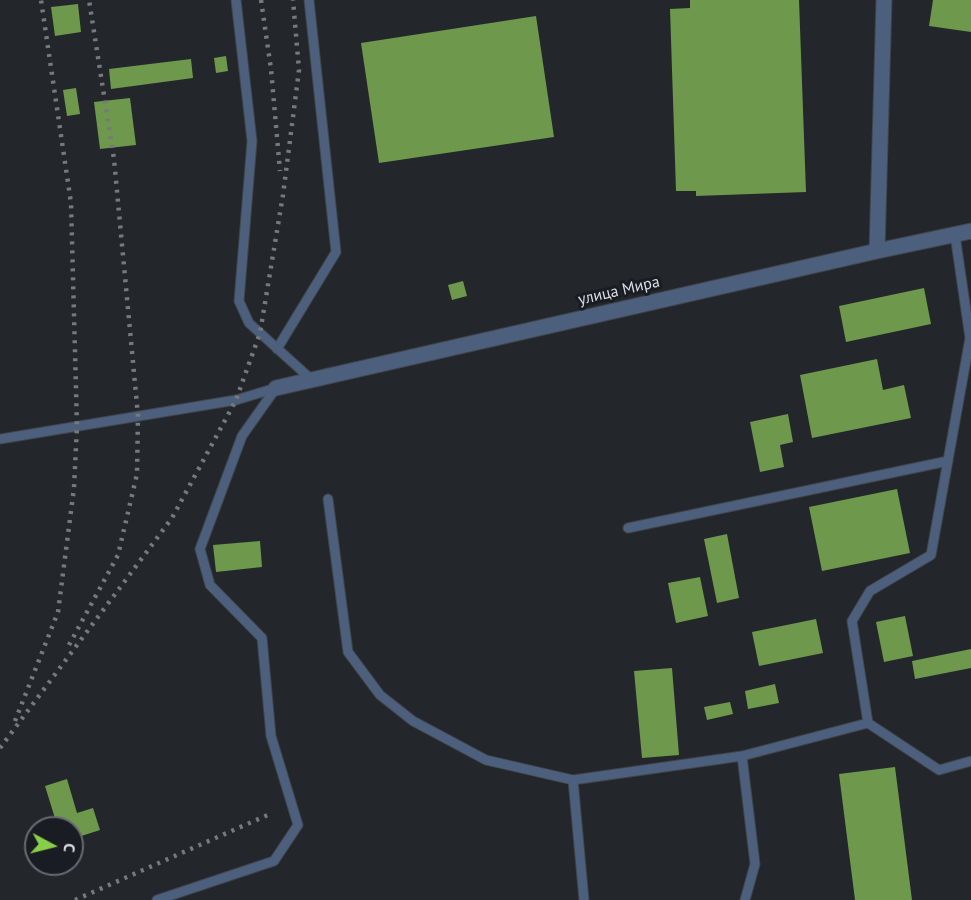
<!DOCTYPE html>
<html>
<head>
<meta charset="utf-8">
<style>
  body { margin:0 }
  #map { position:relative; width:971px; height:900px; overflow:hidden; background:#23272c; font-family:"PT Sans",sans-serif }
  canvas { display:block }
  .north { position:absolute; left:24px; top:816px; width:60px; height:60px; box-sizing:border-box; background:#191d23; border:2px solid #676a6f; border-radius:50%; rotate:97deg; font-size:16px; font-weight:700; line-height:24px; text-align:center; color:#dbdee2 }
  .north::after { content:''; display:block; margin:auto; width:21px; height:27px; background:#89ce48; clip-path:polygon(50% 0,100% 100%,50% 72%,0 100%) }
</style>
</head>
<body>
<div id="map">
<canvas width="971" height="900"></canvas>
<div class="north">С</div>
</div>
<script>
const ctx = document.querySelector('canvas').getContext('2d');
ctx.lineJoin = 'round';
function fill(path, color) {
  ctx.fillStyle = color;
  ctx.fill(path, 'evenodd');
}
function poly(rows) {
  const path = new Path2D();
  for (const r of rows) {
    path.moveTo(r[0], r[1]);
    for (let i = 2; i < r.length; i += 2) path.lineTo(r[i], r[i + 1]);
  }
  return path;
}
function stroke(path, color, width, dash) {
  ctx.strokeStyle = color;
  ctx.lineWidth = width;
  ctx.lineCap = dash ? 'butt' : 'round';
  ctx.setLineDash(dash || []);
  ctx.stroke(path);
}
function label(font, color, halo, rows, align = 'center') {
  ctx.font = font + ' "PT Sans",sans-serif';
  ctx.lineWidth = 6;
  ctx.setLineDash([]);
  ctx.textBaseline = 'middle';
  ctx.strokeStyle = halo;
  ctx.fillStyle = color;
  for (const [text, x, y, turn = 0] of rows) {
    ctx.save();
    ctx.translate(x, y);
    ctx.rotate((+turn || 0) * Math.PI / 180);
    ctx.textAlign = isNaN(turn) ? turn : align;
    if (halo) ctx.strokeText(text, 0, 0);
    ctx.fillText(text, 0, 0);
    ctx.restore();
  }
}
fill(poly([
  [690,0,799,0,806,192,696,196,696,191,676,191,670,9,690,8],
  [933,0,971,0,971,32,929,26],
  [78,4,81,32,55,36,51,7],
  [536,16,554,137,379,163,361,43],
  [226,56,228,71,216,73,214,58],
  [191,59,193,78,111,89,109,69],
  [76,88,80,114,67,116,63,90],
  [130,98,136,145,100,149,94,102],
  [463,281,467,296,452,300,448,285],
  [924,288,931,324,846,342,839,306],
  [877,359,883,390,904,385,911,418,812,438,800,375],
  [788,414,793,442,780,445,784,467,760,472,750,422],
  [897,489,910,553,822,571,809,507],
  [727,534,739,598,717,603,704,539],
  [260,541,262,567,216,572,213,545],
  [700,577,708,616,676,623,668,583],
  [905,616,913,656,884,662,876,622],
  [816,619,823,653,759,666,752,632],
  [971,649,971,668,915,679,912,661],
  [672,668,679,755,642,758,634,671],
  [775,684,779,703,748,709,745,691],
  [730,702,733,714,707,720,704,707],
  [895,767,912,900,855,900,839,774],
  [67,779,77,813,93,808,100,830,72,839,72,828,58,828,45,786]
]), '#6e984b');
const service = poly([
  [236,0,252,141,239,301,249,323,312,380],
  [955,235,970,338,931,555,870,591,852,621,868,723,939,770,971,761],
  [277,349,336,252,309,0],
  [0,439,236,400,276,388],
  [328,499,348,652,380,695,413,721,486,760,573,780,742,756,868,723],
  [628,528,948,461],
  [742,756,755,864,745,900],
  [573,780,584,900],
  [157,900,274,861,298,825,271,736,262,638,210,585,200,549,242,436,276,388]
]);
const minor = poly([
  [877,251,884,0],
  [276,388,877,251,971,231]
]);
stroke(service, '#404449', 11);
stroke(minor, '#404449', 17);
stroke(service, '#4c5f7c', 9);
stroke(minor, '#4c5f7c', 15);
stroke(poly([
  [261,0,271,69,280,171],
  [69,645,118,555,137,474,138,416,114,159,89,0],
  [15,721,58,612,74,488,77,426,71,203,41,0],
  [0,748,172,518,236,400,260,333,283,195,299,70,293,0],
  [75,900,270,814]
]), '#767a7e', 4.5, [3, 6]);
label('16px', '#dbdee2', '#191d23', [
  ["улица Мира",619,291,-13]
]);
</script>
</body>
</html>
